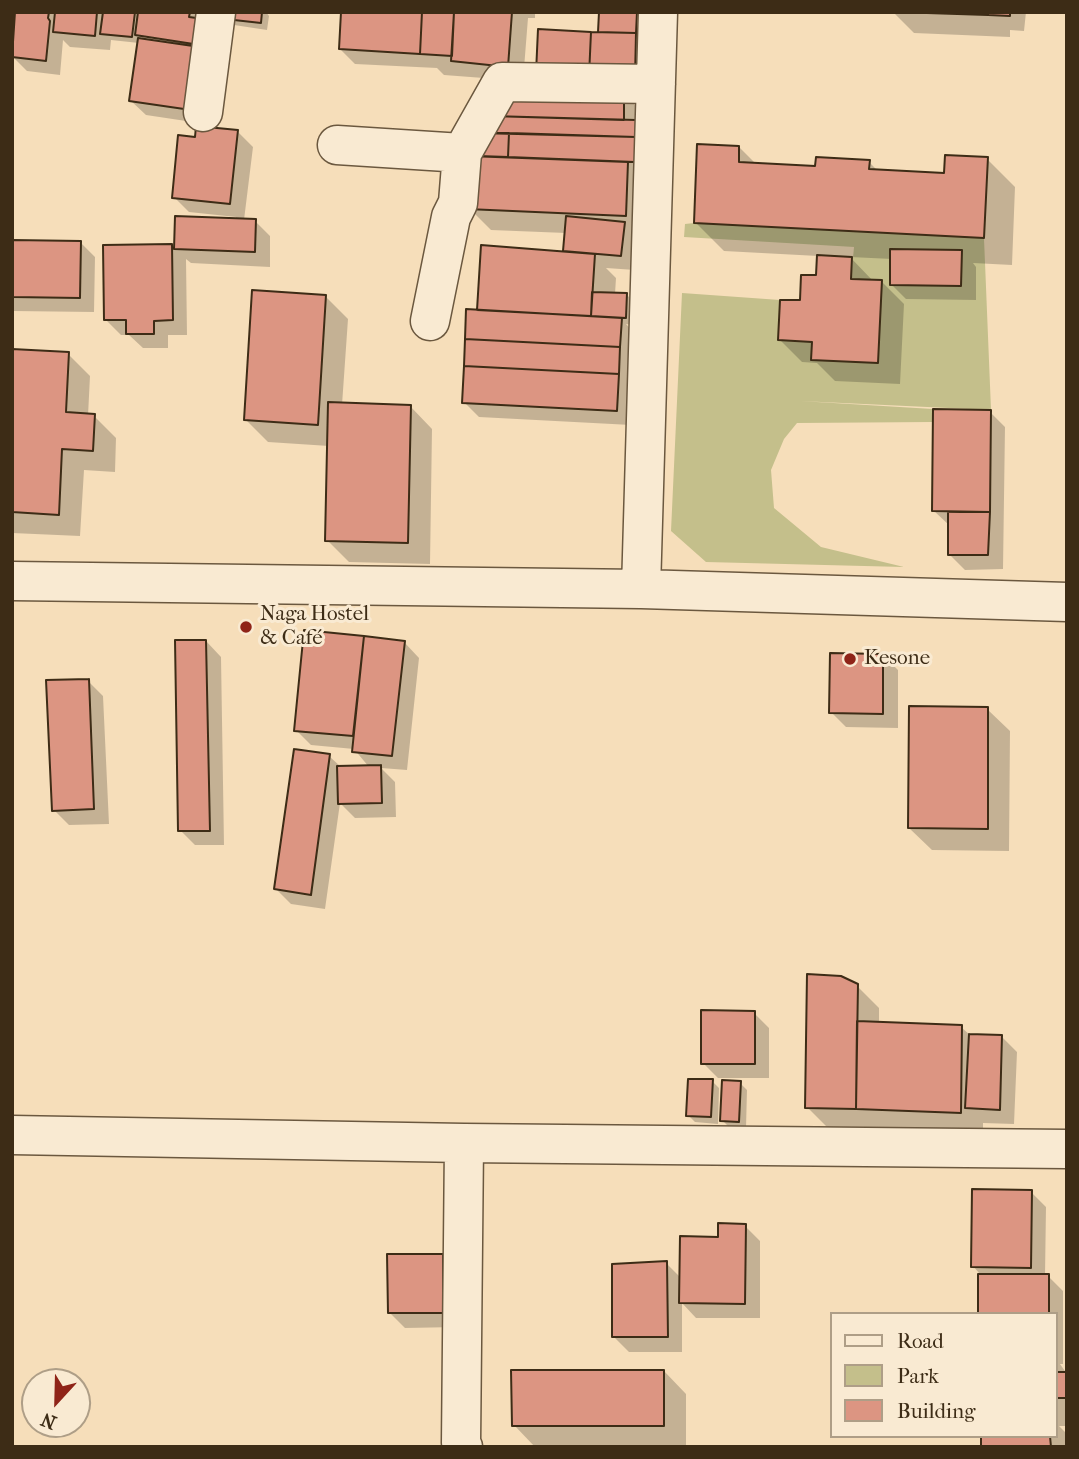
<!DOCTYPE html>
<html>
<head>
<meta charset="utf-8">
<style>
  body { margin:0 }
  #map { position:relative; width:1079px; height:1459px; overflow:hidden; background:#f6deba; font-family:"IM FELL French Canon",serif }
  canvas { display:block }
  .frame { position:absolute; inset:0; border:14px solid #3d2c16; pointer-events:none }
  .legend { position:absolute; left:830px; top:1312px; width:228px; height:126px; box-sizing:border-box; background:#f9ead2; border:2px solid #ae9e87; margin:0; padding:9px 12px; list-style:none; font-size:21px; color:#3d2c16 }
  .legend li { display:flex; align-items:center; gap:14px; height:35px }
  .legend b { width:35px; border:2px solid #ae9e87 }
  .north { position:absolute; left:21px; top:1368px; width:70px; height:70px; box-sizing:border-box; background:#f9ead2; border:2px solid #ae9e87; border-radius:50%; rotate:202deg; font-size:19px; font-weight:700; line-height:28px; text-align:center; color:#3d2c16 }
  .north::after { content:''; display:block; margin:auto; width:24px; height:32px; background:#8f2418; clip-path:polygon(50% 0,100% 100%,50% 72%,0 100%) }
</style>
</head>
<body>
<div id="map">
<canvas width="1079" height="1459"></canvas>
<div class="frame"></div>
<ul class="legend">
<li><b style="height:9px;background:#f9ead2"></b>Road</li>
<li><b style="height:19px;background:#c4bf8b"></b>Park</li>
<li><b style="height:19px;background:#dc9582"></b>Building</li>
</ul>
<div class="north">N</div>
</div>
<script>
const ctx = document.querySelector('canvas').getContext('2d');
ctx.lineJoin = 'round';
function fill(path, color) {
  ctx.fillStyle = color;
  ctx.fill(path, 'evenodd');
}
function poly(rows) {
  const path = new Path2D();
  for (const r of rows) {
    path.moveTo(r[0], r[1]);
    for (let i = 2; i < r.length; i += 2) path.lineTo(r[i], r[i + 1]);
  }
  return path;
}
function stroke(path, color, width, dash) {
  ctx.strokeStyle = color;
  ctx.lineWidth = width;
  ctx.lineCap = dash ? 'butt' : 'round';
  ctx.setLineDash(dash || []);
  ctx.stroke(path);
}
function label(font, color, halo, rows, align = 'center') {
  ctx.font = font + ' "IM FELL French Canon",serif';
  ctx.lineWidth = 6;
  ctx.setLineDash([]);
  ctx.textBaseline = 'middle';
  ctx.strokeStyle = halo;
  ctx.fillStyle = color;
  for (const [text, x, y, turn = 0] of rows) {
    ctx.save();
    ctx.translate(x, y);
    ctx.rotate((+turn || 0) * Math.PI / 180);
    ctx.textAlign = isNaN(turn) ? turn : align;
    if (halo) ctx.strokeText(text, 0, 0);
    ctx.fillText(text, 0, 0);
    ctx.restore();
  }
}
fill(poly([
  [694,223,984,238,991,410,800,401,933,409,932,422,797,423,784,439,771,470,774,508,821,547,904,567,706,562,671,531,682,293,780,300,779,340,812,342,878,362,882,281,851,279,854,247,684,237,685,224]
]), '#c4bf8b');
fill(poly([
  [17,12,207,12,206,124,146,115,130,100,139,43,111,40,110,50,70,47,63,40,60,75,27,71,12,56],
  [228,12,266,12,269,16,267,30,234,25,227,18],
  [342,12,535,12,535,18,528,18,523,81,444,75,437,68,355,64,340,49],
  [601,12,647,12,649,91,600,33],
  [635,13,639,13,638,42,634,42],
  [893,12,1026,12,1024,31,1010,30,1010,37,914,33],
  [624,94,639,109,635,270,606,268,616,278,615,294,627,295,634,302,633,325,626,324,636,335,631,425,479,417,464,402,482,312,568,254,565,250,566,233,491,230,469,208,480,155],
  [541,157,600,159,600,162,541,160],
  [238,132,253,147,244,220,255,221,270,236,270,267,191,263,186,259,187,335,168,335,168,348,143,348,129,335,121,335,106,320,171,246,176,250,176,218,235,220,236,217,189,212,174,197,196,139],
  [739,147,756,164,817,168,869,162,878,171,945,174,987,159,1015,187,1012,265,973,263,976,267,976,300,906,299,891,284,892,259,850,257,874,282,882,282,904,304,900,384,835,381,817,363,802,362,780,340,817,277,818,256,724,251,695,222],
  [12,242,80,242,95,257,94,312,12,311],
  [325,296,348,319,342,405,410,406,432,429,430,564,349,562,327,540,329,446,268,442,246,420],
  [12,351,68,354,90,376,88,416,94,416,116,438,115,472,84,470,80,536,12,533],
  [990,412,1005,427,1003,569,965,570,950,555,950,526,934,511],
  [305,632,404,642,419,658,407,770,381,768,395,782,396,817,355,818,340,803,325,909,291,904,276,889,329,756,341,767,369,767,354,749,311,745,296,730],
  [206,641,221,657,224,845,195,845,180,830],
  [883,655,898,670,898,728,846,727,831,712],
  [88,681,103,696,109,824,69,825,54,810],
  [987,709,1010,731,1009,851,932,850,909,828],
  [857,986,879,1008,879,1024,961,1027,970,1035,1002,1037,1017,1052,1014,1124,983,1123,983,1135,829,1129,807,1107],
  [754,1013,769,1028,769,1078,718,1078,703,1063],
  [712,1081,719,1088,718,1124,695,1122,688,1115],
  [740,1083,747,1090,746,1128,729,1127,722,1120],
  [1031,1192,1046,1207,1045,1276,1048,1276,1063,1291,1063,1364,1060,1364,1067,1374,1067,1426,1059,1426,1067,1434,1067,1447,983,1447,983,1436,1056,1436,1056,1314,979,1314,979,1273,973,1266],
  [745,1226,760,1241,760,1318,696,1318,682,1303,682,1352,629,1352,614,1337,666,1263,681,1278,720,1238],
  [442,1256,457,1271,458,1327,405,1328,390,1313],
  [664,1371,686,1394,686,1447,535,1447,514,1425]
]), '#0003');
const building = poly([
  [15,12,49,12,48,18,50,21,46,61,12,57,15,12],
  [55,12,97,12,95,36,53,32,55,12],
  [103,12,135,12,132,37,100,34,103,12],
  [138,12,190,12,189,17,204,19,200,45,135,35,138,12],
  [226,12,262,12,261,23,225,19,226,12],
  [341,12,422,12,420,54,339,49,341,12],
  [422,12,454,12,452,56,420,54,422,12],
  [454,12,512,12,508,67,451,61,454,12],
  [599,12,637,12,636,33,598,32,599,12],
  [896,12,988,12,988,15,896,12],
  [988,12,1010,12,1010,16,988,15,988,12],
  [538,29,591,32,589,76,536,73,538,29],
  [591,32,636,33,635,77,589,76,591,32],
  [138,38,200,47,191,110,129,101,138,38],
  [504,90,624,92,624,120,491,116,504,90],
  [491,116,636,120,636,137,478,133,491,116],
  [196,126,238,130,230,204,172,198,178,135,195,137,196,126],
  [478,133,509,133,508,157,478,156,478,133],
  [509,133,636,137,635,162,508,157,509,133],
  [697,144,739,146,739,162,815,166,816,157,870,160,869,169,944,173,945,155,988,157,984,238,694,223,697,144],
  [469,156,628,162,626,216,467,209,469,156],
  [175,216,256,219,255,252,174,249,175,216],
  [566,216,625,222,621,256,563,251,566,216],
  [12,240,81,241,80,298,12,297,12,240],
  [172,244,173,320,154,321,154,334,126,334,126,320,104,320,103,245,172,244],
  [481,245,595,254,591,316,477,310,481,245],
  [890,249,962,250,961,286,890,285,890,249],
  [817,255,852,257,851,279,882,280,878,363,811,360,812,342,778,340,780,300,800,300,801,275,816,275,817,255],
  [252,290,326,295,318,425,244,420,252,290],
  [592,292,627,293,626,318,591,316,592,292],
  [466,309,622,318,620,347,465,339,466,309],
  [465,339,620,347,619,374,464,366,465,339],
  [12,349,69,352,66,412,95,414,93,451,62,449,59,515,12,512,12,349],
  [464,366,619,374,617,411,462,403,464,366],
  [328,402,411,405,408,543,325,541,328,402],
  [933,409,991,410,990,512,932,511,933,409],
  [948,512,990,512,988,555,948,555,948,512],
  [304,630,364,636,353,736,294,731,304,630],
  [364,636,405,641,392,756,352,752,364,636],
  [175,640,206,640,210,831,178,831,175,640],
  [830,653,883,654,883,714,829,713,830,653],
  [89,679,94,809,52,811,46,680,89,679],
  [909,706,988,707,988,829,908,828,909,706],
  [294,749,330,754,311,895,274,889,294,749],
  [381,765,382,803,338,804,337,766,381,765],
  [807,974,841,976,858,984,856,1109,805,1108,807,974],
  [701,1010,755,1011,755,1064,701,1064,701,1010],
  [857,1021,962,1025,961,1113,856,1109,857,1021],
  [969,1034,1002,1035,1000,1110,965,1108,969,1034],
  [688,1079,713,1079,711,1117,686,1116,688,1079],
  [722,1080,741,1081,739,1122,720,1121,722,1080],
  [972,1189,1032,1190,1031,1268,971,1267,972,1189],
  [718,1223,746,1224,745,1304,679,1303,680,1236,718,1237,718,1223],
  [387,1254,443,1254,443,1313,388,1313,387,1254],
  [667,1261,668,1337,612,1337,612,1264,667,1261],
  [978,1274,1049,1274,1049,1314,978,1314,978,1274],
  [511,1370,664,1370,664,1426,512,1426,511,1370],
  [1056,1372,1067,1372,1067,1398,1056,1398,1056,1372],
  [981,1436,1050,1436,1051,1447,981,1447,981,1436]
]);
fill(building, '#dc9582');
stroke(building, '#3d2c16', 2);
const minor = poly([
  [203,112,216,12],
  [337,145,462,153,502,82,656,84],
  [430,321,451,217,458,203,462,153],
  [12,581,641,589,1067,602],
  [641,589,658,12],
  [12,1135,464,1143,1067,1149],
  [463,1447,461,1443,464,1143]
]);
stroke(minor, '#6b583f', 41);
stroke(minor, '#f9ead2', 38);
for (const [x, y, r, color] of [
  [246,627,7,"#8f2418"],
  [850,659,7,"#8f2418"]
]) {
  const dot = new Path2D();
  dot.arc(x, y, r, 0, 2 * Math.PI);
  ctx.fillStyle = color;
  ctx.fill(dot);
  stroke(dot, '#f9ead2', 2.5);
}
label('21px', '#3d2c16', '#f9ead2', [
  ["Naga Hostel",260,615],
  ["& Café",260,639],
  ["Kesone",864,659]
], 'left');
</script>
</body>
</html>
